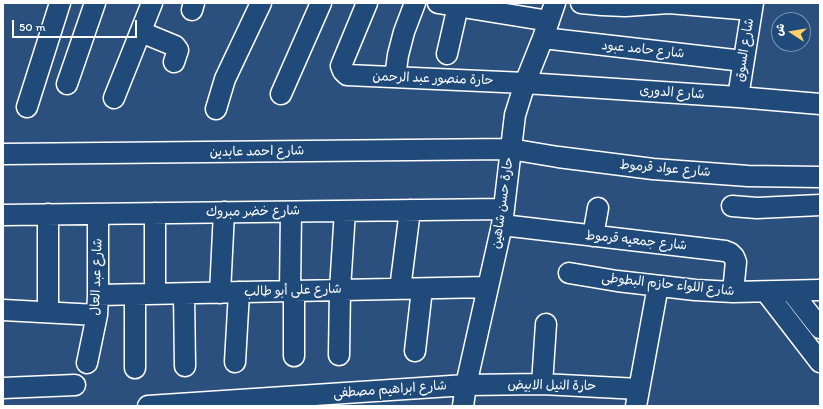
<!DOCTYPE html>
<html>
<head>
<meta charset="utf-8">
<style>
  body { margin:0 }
  #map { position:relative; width:823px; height:409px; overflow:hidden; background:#2c507e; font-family:Itim,"Playpen Sans Arabic",sans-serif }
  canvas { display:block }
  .frame { position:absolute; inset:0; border:4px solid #fff; pointer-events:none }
  .north { position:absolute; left:771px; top:12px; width:40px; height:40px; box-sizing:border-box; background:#1f4a7a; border:1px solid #7992af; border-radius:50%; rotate:282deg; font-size:11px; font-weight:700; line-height:16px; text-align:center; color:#fff }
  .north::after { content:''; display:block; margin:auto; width:14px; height:18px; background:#ffd166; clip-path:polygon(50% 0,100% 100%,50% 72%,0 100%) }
  .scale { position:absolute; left:12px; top:20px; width:125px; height:18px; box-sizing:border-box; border:2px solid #fff; border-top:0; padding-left:5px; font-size:12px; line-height:14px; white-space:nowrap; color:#fff; -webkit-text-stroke:3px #1f4a7a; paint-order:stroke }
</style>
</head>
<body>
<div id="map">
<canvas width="823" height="409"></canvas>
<div class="frame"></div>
<div class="north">ش</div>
<div class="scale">50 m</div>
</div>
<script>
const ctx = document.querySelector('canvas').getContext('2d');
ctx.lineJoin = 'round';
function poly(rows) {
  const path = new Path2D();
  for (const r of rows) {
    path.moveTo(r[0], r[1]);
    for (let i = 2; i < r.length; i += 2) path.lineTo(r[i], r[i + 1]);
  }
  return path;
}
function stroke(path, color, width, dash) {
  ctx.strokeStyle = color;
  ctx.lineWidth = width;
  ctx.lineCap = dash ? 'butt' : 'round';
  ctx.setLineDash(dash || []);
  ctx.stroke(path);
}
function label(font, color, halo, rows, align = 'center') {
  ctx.font = font + ' Itim,"Playpen Sans Arabic",sans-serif';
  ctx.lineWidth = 3.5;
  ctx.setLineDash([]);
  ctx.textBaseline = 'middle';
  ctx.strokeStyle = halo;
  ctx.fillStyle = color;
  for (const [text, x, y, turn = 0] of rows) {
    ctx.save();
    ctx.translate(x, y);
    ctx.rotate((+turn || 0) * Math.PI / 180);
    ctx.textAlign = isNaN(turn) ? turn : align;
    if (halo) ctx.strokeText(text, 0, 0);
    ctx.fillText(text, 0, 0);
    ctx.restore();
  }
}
const minor = poly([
  [367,3,343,61,341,66,343,71,347,75,525,83,738,97,820,104],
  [438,3,549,21],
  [581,3,602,5,625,6,669,3,752,10],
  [192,10,194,3],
  [141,32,175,46,178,50,174,62],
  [543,38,743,61],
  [447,54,458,6],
  [395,77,398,55,404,32,415,3],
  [67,84,95,3],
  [281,94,321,3],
  [738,97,753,3],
  [114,98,152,3],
  [27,107,60,3],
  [216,109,225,79,261,3],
  [3,154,510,149,558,157,653,169,748,176,820,177],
  [732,206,757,208,820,205],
  [155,213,155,294],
  [48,214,48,312],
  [3,215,504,209],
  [502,225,725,251,730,253,734,257,736,262,733,292],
  [593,236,598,208],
  [569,273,617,281,695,290,733,292,820,290],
  [400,289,410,210],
  [290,291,291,212],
  [791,291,820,328],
  [766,292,820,362],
  [220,293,224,212],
  [184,294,185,366],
  [98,295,488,287],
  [135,295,135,368],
  [3,310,97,315],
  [415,351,422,289],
  [339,355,340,289,345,211],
  [294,356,294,291],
  [235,362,239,292],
  [87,363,97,315,98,295,98,214],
  [542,384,546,324],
  [3,388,75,385],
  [148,406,466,385,542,384,639,389],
  [463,406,466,385,502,225,515,115,525,83,543,38,555,3],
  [636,406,658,286]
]);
stroke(minor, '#fff', 23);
stroke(minor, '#1f4a7a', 20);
label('13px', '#fff', '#1f4a7a', [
  ["شارع حامد عبود",643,50,6],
  ["شارع السوق",745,50,-81],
  ["حارة منصور عبد الرحمن",433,79,2],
  ["شارع الدورى",672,93,4],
  ["شارع احمد عابدين",257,152,-1],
  ["شارع عواد قرموط",665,169,5],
  ["حارة حسن شاهين",503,203,-82],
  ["شارع خضر مبروك",253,212,-1],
  ["شارع جمعيه قرموط",636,241,6],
  ["شارع عبد العال",97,277,-88],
  ["شارع اللواء حازم البطوطى",668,285,6],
  ["شارع على أبو طالب",293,291,-2],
  ["حارة النيل الابيض",552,386,1],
  ["شارع ابراهيم مصطفى",390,390,-4]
]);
</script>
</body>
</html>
